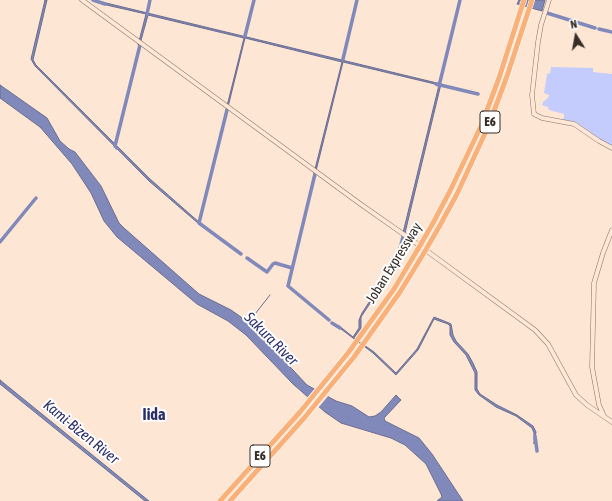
<!DOCTYPE html>
<html>
<head>
<meta charset="utf-8">
<style>
  body { margin:0 }
  #map { position:relative; width:612px; height:501px; overflow:hidden; background:#fee6d5; font-family:"Asap Condensed",sans-serif }
  canvas { display:block }
  .north { position:absolute; left:556px; top:16px; width:40px; height:40px; -webkit-text-stroke:3px #fff; paint-order:stroke; rotate:349deg; font-size:11px; font-weight:700; line-height:16px; text-align:center; color:#362d26 }
  .north::after { content:''; display:block; margin:auto; width:14px; height:18px; background:#362d26; clip-path:polygon(50% 0,100% 100%,50% 72%,0 100%) }
</style>
</head>
<body>
<div id="map">
<canvas width="612" height="501"></canvas>
<div class="north">N</div>
</div>
<script>
const ctx = document.querySelector('canvas').getContext('2d');
ctx.lineJoin = 'round';
function fill(path, color) {
  ctx.fillStyle = color;
  ctx.fill(path, 'evenodd');
}
function poly(rows) {
  const path = new Path2D();
  for (const r of rows) {
    path.moveTo(r[0], r[1]);
    for (let i = 2; i < r.length; i += 2) path.lineTo(r[i], r[i + 1]);
  }
  return path;
}
function stroke(path, color, width, dash) {
  ctx.strokeStyle = color;
  ctx.lineWidth = width;
  ctx.lineCap = dash ? 'butt' : 'round';
  ctx.setLineDash(dash || []);
  ctx.stroke(path);
}
function label(font, color, halo, rows, align = 'center') {
  ctx.font = font + ' "Asap Condensed",sans-serif';
  ctx.lineWidth = 4;
  ctx.setLineDash([]);
  ctx.textBaseline = 'middle';
  ctx.strokeStyle = halo;
  ctx.fillStyle = color;
  for (const [text, x, y, turn = 0] of rows) {
    ctx.save();
    ctx.translate(x, y);
    ctx.rotate((+turn || 0) * Math.PI / 180);
    ctx.textAlign = isNaN(turn) ? turn : align;
    if (halo) ctx.strokeText(text, 0, 0);
    ctx.fillText(text, 0, 0);
    ctx.restore();
  }
}
fill(poly([
  [551,67,593,68,593,72,612,74,612,146,602,141,577,123,572,121,563,120,564,117,564,114,549,110,548,107,542,105,543,102,548,98,549,95,544,93,547,74,550,73]
]), '#c3ccfc');
const water = poly([
  [45,0,47,0,33,60,36,65,150,179,200,223,199,224,149,181,35,66,31,59,45,0],
  [519,0,545,0,542,11,517,4,519,0],
  [102,2,441,84,404,237,402,237,439,85,343,62,315,175,314,173,317,161,342,62,245,38,227,111,226,110,244,38,148,15,140,44,138,45,146,14,102,4,102,2],
  [0,85,47,118,60,141,69,149,75,152,101,186,119,223,124,228,199,294,231,310,248,322,307,385,336,401,352,406,369,417,375,416,381,412,396,395,401,400,384,418,385,421,419,438,432,454,463,501,437,501,442,497,441,494,426,464,405,445,391,438,341,423,325,412,293,384,246,335,228,321,197,304,117,237,104,221,91,193,72,164,40,127,0,98,0,85],
  [396,261,398,261,361,317,361,328,354,338,374,352,396,373,417,349,434,317,449,323,451,324,453,335,456,341,468,354,473,363,477,372,477,389,480,394,497,405,517,415,533,426,536,432,534,444,534,433,532,428,516,416,496,407,479,395,475,390,475,373,466,355,454,342,450,335,450,326,448,324,434,319,418,350,396,375,373,353,337,326,338,325,353,337,359,328,359,320,362,313,396,261],
  [0,380,149,501,145,501,0,384,0,380]
]);
fill(water, '#8189bb');
stroke(water, '#6a6d8e', 1);
fill(poly([
  [316,387,329,395,318,408,307,398]
]), '#fee6d5');
stroke(poly([
  [248,323,270,295]
]), '#6a6d8e', 1);
stroke(poly([
  [93,0,105,4],
  [547,13,595,28],
  [147,14,150,0],
  [599,29,612,32],
  [245,36,254,0],
  [343,59,357,0],
  [436,84,478,94],
  [439,86,460,0],
  [227,110,199,223,241,254],
  [117,148,115,146,140,45],
  [315,174,288,286,329,320],
  [0,242,36,198],
  [247,258,267,272,273,264,275,263,292,268],
  [395,264,397,260,403,237],
  [332,323,340,328],
  [535,436,537,451]
]), '#8189bb', 3.5);
const secondary = poly([
  [82,0,359,203,416,243,535,330,548,344,576,395,587,405,612,422],
  [549,0,541,25,538,42,532,95,534,114,542,118,574,124,599,141,612,148],
  [604,416,599,405,592,367,594,283,603,253,612,230]
]);
const highway = poly([
  [433,223,450,191,481,126,499,78,524,0],
  [439,227,457,194,488,127,506,79,532,0],
  [220,501,300,412,348,353,394,289,418,249],
  [230,501,305,417,354,357,400,292,424,253]
]);
stroke(secondary, '#897364', 5);
stroke(highway, '#fff', 6);
stroke(secondary, '#fee7d7', 4);
stroke(highway, '#fab079', 5);
const highwayBridge = poly([
  [418,249,433,223],
  [424,253,439,227]
]);
stroke(highwayBridge, '#fff', 6, []);
stroke(highwayBridge, '#fab079', 5);
for (const [x, y, w] of [
  [490,122,20],
  [260,456,20]
]) {
  const box = new Path2D();
  box.roundRect(x - w / 2, y - 11, w, 22, 3);
  ctx.fillStyle = '#fff';
  ctx.fill(box);
  stroke(box, '#362d26', 1);
}
label('bold 13px', '#362d26', null, [
  ["E6",490,122],
  ["E6",260,456]
]);
label('14px', '#362d26', '#fff', [
  ["Joban Expressway",394,263,-58]
]);
label('italic 15px', '#2c2f6d', '#fff', [
  ["Sakura River",271,339,45],
  ["Kami-Bizen River",81,432,39]
]);
label('bold 16px', '#2a2d67', '#fff', [
  ["Iida",154,415]
]);
</script>
</body>
</html>
